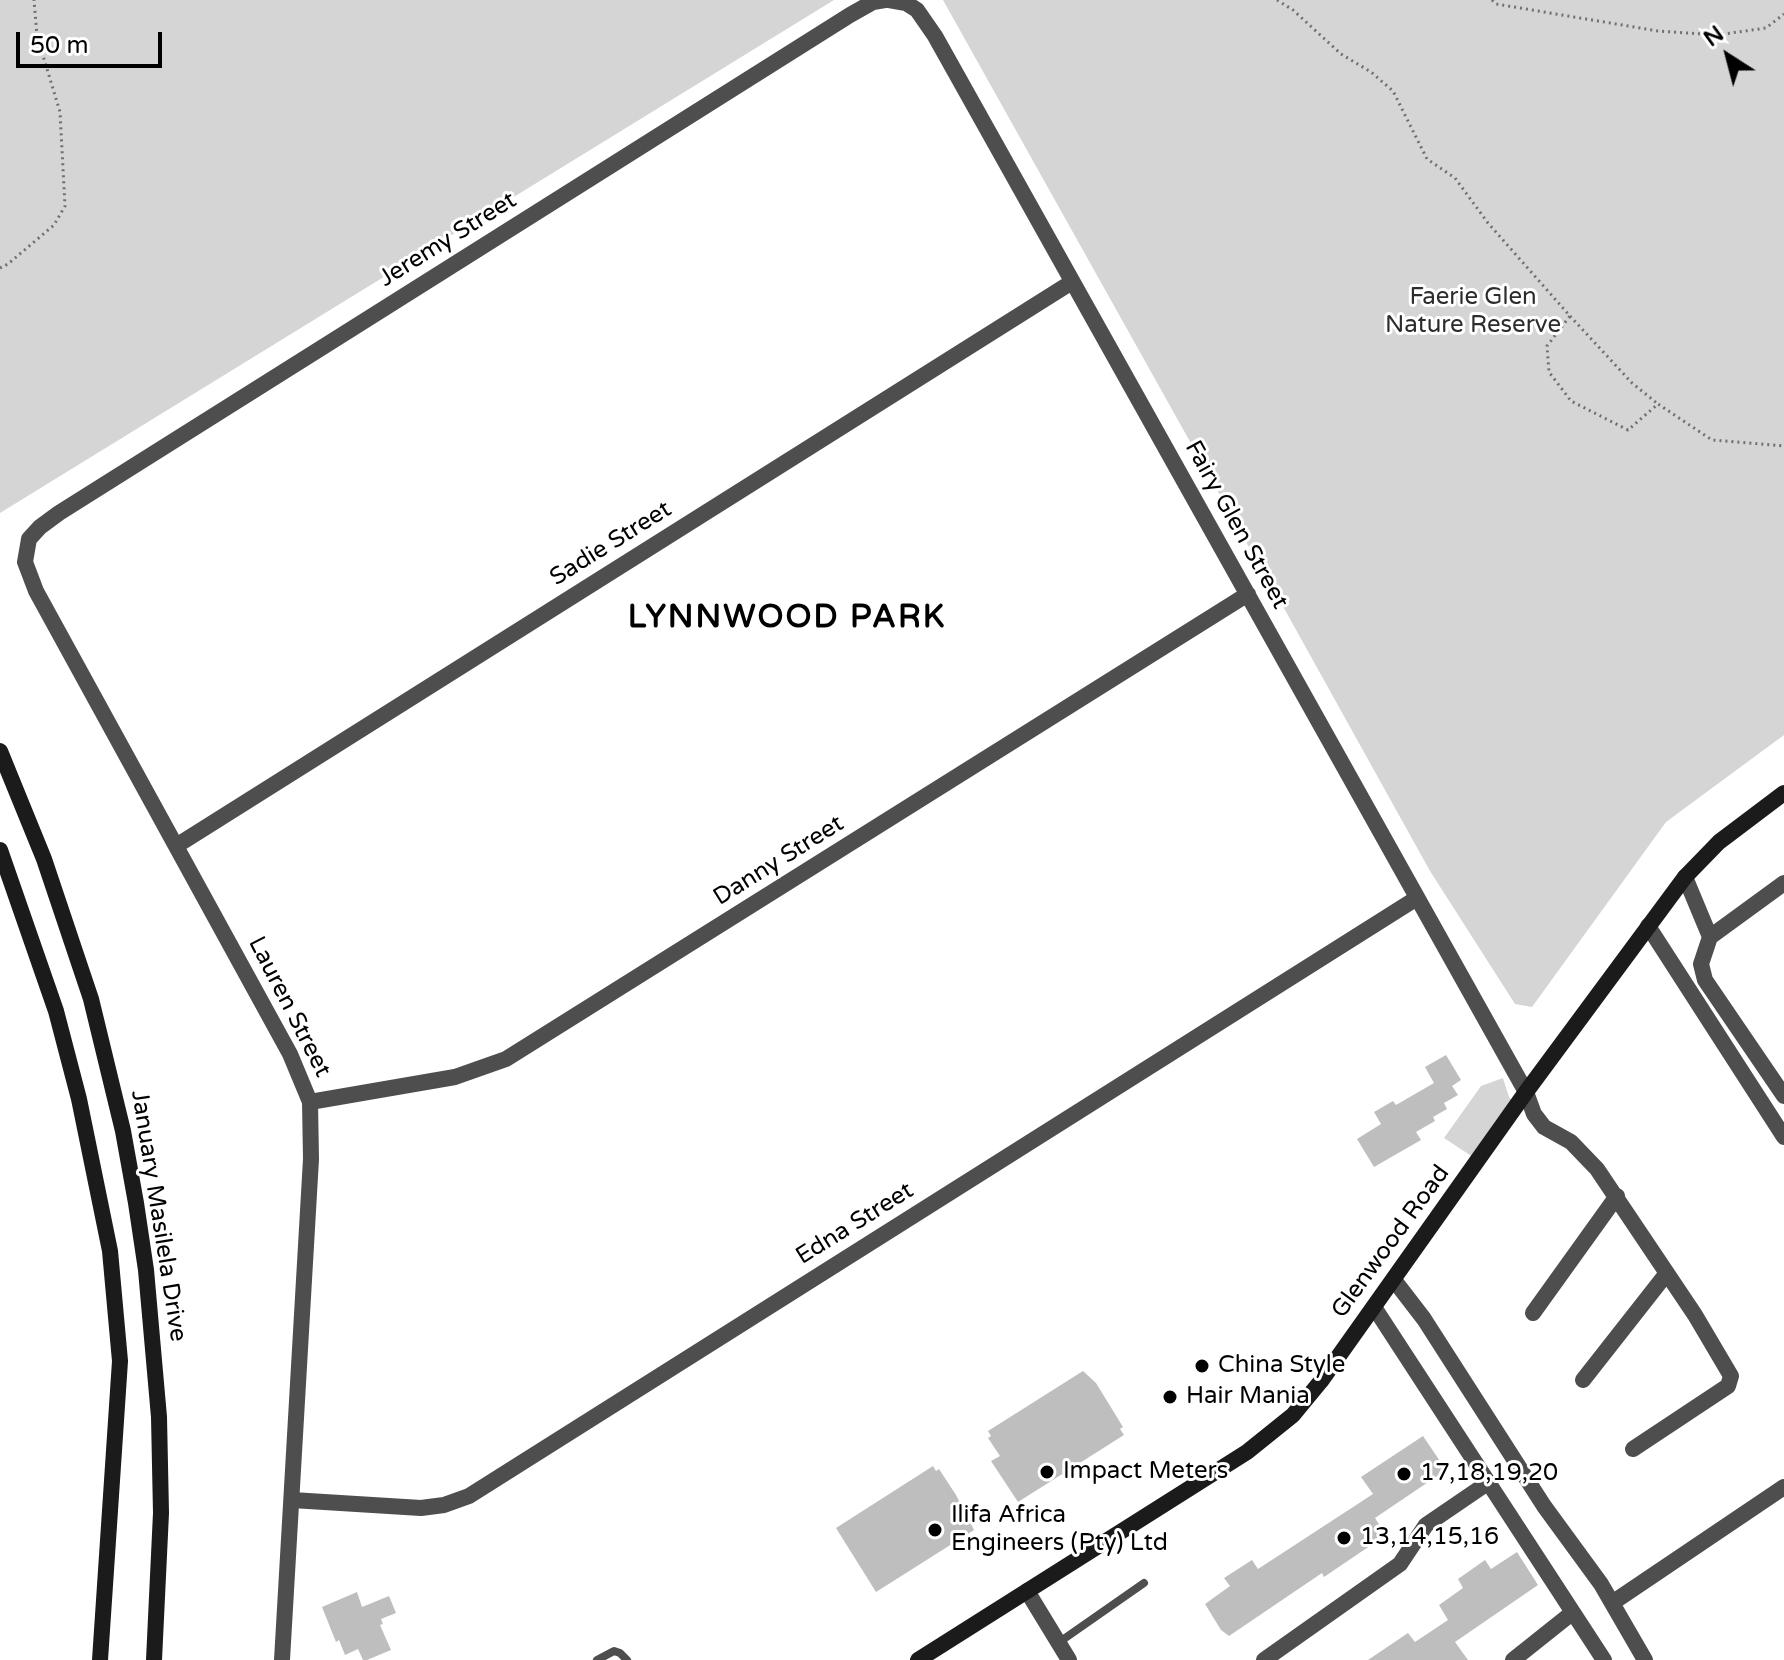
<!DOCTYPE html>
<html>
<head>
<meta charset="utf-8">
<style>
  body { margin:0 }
  #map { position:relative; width:1784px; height:1660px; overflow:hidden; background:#fff; font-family:"Varela Round",sans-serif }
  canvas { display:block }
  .north { position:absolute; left:1688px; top:16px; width:80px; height:80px; -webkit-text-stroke:6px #fff; paint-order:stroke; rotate:324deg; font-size:22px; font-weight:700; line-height:32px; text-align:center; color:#000 }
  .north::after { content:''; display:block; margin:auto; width:28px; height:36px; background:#000; clip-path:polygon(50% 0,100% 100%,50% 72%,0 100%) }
  .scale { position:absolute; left:16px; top:32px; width:146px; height:36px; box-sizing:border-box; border:4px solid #000; border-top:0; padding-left:10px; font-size:24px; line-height:28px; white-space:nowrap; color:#000; -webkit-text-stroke:6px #fff; paint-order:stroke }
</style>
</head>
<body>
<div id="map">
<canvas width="1784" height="1660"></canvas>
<div class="north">N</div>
<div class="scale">50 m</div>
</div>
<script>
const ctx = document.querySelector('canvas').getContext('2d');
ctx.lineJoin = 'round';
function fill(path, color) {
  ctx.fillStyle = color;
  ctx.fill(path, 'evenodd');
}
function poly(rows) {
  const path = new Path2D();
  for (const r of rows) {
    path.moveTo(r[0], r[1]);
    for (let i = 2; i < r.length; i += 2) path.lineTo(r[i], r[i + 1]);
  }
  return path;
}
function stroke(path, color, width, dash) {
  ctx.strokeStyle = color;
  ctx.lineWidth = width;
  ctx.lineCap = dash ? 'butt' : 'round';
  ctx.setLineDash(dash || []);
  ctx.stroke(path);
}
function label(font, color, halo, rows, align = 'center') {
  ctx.font = font + ' "Varela Round",sans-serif';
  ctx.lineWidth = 6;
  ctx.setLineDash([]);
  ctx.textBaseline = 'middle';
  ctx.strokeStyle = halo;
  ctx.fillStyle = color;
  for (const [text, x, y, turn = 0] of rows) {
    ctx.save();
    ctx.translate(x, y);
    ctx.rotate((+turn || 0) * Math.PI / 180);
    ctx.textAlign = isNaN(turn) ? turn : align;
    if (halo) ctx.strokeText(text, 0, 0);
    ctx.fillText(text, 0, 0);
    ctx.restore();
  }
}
fill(poly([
  [0,0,834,0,0,513],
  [943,0,1784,0,1784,735,1666,822,1532,1007,1515,1004,1430,871,1275,592,1277,588,1268,570,1268,563,1259,565],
  [1503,1078,1509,1097,1518,1107,1479,1161,1444,1138,1481,1086]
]), '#d5d5d5');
fill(poly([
  [1446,1055,1461,1080,1452,1086,1458,1095,1444,1103,1447,1109,1433,1117,1435,1121,1416,1132,1421,1140,1374,1167,1357,1139,1381,1124,1374,1112,1393,1101,1396,1105,1434,1083,1425,1067],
  [1083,1371,1096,1383,1123,1427,1120,1429,1124,1435,1018,1502,991,1461,1000,1456,988,1438,991,1436,988,1431],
  [1423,1436,1446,1470,1375,1518,1386,1535,1324,1577,1322,1573,1229,1636,1221,1630,1205,1604,1230,1586,1224,1578,1252,1560,1258,1569,1373,1494,1361,1477],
  [933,1466,936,1471,939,1469,956,1495,974,1530,876,1592,836,1528],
  [1517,1552,1538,1585,1455,1642,1468,1660,1368,1660,1408,1633,1415,1642,1448,1620,1439,1605,1463,1588,1458,1579,1485,1560,1491,1569],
  [357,1592,362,1607,389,1596,396,1613,381,1619,383,1624,380,1625,391,1650,367,1660,363,1660,358,1649,345,1655,339,1640,336,1642,322,1607]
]), '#bebebe');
stroke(poly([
  [1277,0,1293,10,1341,54,1371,72,1393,91,1427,159,1455,178,1488,223,1570,316,1547,346,1549,372,1571,401,1628,430,1658,404,1712,440,1784,446],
  [1492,0,1496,4,1658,31,1717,35,1766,28,1784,14],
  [0,268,8,264,54,225,65,206,60,112,37,36,34,0],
  [1570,316,1632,383,1658,404]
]), '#707070', 3, [2, 4]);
stroke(poly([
  [1058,1643,1144,1583],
  [597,1660,614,1651,620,1653,627,1660]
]), '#4e4e4e', 8);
stroke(poly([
  [889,0,906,3,917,10,935,36,1526,1092,1534,1114,1544,1127,1571,1142,1597,1169,1695,1315,1731,1376,1728,1386,1633,1449],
  [176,846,1072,282],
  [1685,877,1710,937,1701,964,1705,980,1784,1096],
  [1648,926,1784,1137],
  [1710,937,1784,883],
  [310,1102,455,1077,506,1059,1248,594],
  [1394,1280,1424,1319,1544,1506,1601,1584,1645,1660],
  [1374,1307,1604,1660],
  [1533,1313,1617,1196],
  [1583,1380,1667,1273],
  [292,1500,421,1508,444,1505,469,1496,1417,898],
  [1027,1591,1069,1660],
  [1612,1603,1784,1487],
  [282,1660,311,1159,310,1102,290,1054,36,591,25,562,29,539,40,527,59,513,334,340,850,15,873,2,885,0],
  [1264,1660,1400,1564,1426,1525,1489,1482],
  [1513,1660,1572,1613]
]), '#4e4e4e', 16);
stroke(poly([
  [0,751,44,859,91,999,123,1131,136,1203,146,1270,159,1417,161,1513,154,1660],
  [0,850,56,1011,79,1099,110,1251,120,1361,100,1660],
  [918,1660,1247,1452,1293,1415,1321,1381,1526,1092,1685,877,1719,842,1784,793]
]), '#1b1b1b', 16);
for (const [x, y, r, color] of [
  [1202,1366,8,"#000"],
  [1170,1397,8,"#000"],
  [1047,1472,8,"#000"],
  [1404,1474,8,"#000"],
  [935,1530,8,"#000"],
  [1344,1538,8,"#000"]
]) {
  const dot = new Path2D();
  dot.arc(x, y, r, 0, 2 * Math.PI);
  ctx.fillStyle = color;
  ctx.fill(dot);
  stroke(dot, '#fff', 3);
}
label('24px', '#000', '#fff', [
  ["Jeremy Street",448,240,-32],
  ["Fairy Glen Street",1236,525,61],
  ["Sadie Street",611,544,-32],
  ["Danny Street",779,861,-32],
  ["Lauren Street",289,1007,63],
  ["January Masilela Drive",158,1216,81],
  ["Edna Street",855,1224,-32],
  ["Glenwood Road",1391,1242,-54]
]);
label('24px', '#2c2c2c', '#fff', [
  ["Faerie Glen",1473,298],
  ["Nature Reserve",1473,326]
]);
label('24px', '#000', '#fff', [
  ["China Style",1218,1366],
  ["Hair Mania",1186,1397],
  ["Impact Meters",1063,1472],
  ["17,18,19,20",1420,1474],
  ["Ilifa Africa",951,1516],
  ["Engineers (Pty) Ltd",951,1544],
  ["13,14,15,16",1360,1538]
], 'left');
ctx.letterSpacing = '2px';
label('bold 32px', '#000', '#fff', [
  ["LYNNWOOD PARK",787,619]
]);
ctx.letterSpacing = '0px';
</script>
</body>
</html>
